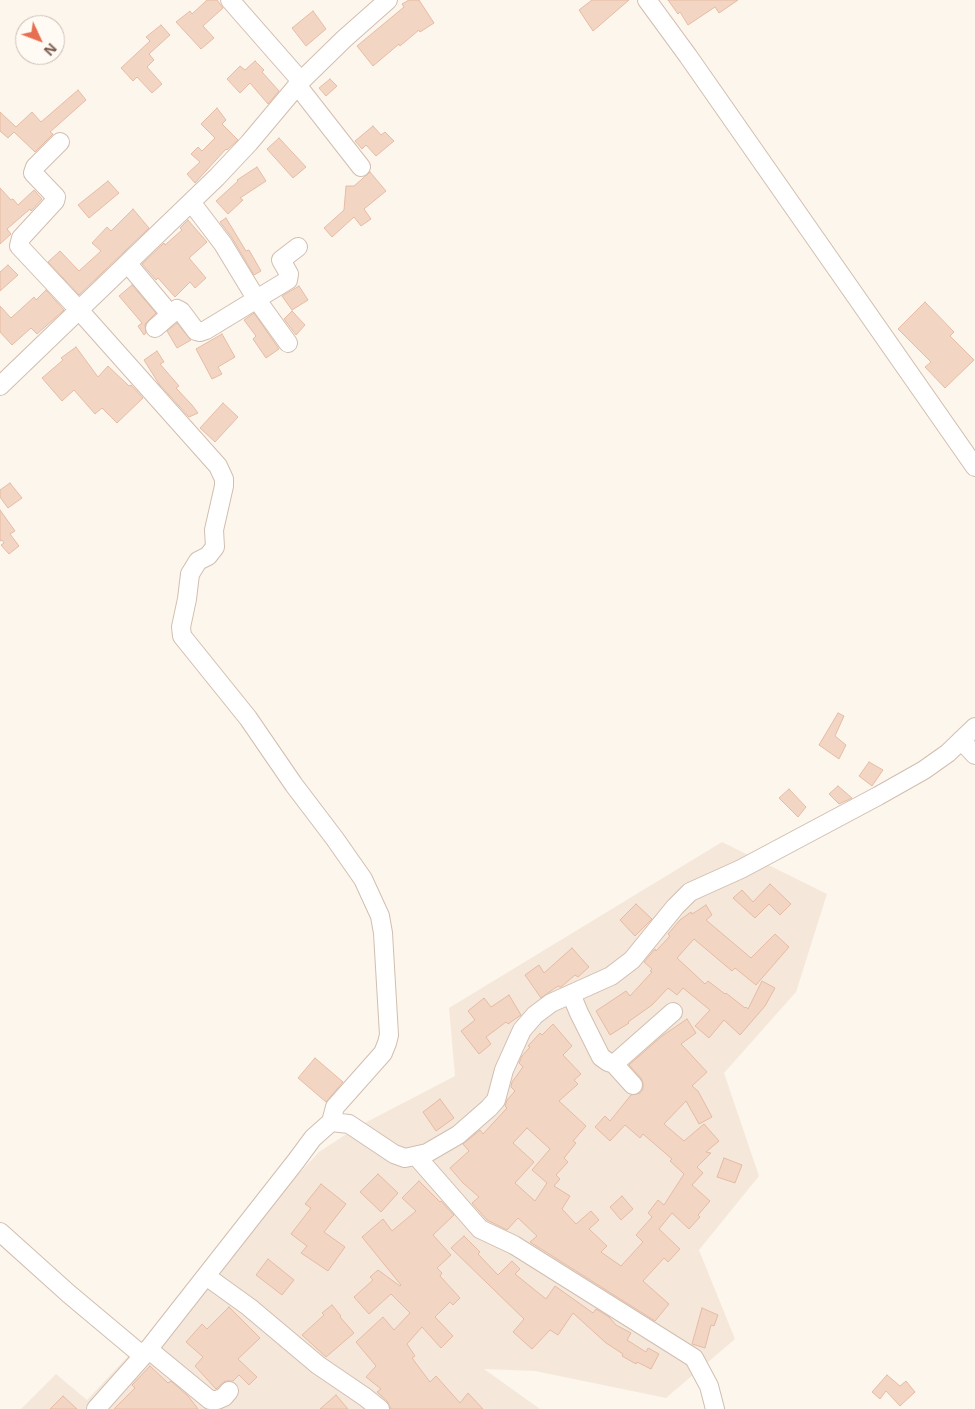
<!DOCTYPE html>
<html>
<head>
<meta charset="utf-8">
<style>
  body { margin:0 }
  #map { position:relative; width:975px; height:1409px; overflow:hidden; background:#fdf6ec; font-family:"Noto Sans",sans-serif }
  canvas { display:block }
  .north { position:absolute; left:15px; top:15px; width:50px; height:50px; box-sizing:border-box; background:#fffaf3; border:1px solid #cabbb1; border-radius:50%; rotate:133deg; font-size:14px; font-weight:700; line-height:20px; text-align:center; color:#7a5c4d }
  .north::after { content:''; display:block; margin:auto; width:18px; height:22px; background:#e76f51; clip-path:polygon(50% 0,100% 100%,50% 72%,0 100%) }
</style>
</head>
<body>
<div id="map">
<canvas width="975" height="1409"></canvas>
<div class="north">N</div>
</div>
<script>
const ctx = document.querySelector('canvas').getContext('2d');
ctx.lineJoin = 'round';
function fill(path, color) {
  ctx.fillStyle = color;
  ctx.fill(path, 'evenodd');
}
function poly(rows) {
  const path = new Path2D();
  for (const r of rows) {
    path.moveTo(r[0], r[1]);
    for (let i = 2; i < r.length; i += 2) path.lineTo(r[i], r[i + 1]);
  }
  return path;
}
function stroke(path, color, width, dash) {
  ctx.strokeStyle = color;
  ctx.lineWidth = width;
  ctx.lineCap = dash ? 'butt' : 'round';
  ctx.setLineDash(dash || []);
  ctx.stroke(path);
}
fill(poly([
  [722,842,827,894,796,992,724,1073,759,1176,699,1250,735,1339,666,1398,535,1371,484,1369,540,1409,21,1409,56,1374,87,1400,319,1152,357,1127,455,1076,449,1008]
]), '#f5e8da');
const building = poly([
  [207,0,217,0,223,8,203,26,214,38,201,49,176,22,190,11,192,14,207,0],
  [409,0,419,0,434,23,420,32,419,30,400,46,399,44,373,66,357,46,404,7,402,4,409,0],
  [592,0,629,0,593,31,579,10,592,0],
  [668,0,738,0,719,13,715,7,688,25,680,12,678,14,668,0],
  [313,11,326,29,306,46,292,28,313,11],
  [161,25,170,35,149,54,154,60,147,67,162,84,152,93,137,77,133,81,121,68,150,41,146,37,161,25],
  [255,61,264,70,262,72,279,91,268,104,250,83,240,93,227,79,240,66,245,70,255,61],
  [330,79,337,86,326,96,319,88,330,79],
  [78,90,86,100,50,132,53,134,35,152,14,132,8,138,0,131,0,112,16,127,32,112,41,122,78,90],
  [217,108,226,120,222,124,238,140,227,150,226,149,195,183,187,174,200,162,191,154,198,147,202,151,215,138,201,124,217,108],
  [373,126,381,135,385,132,394,141,376,156,366,145,362,149,355,141,373,126],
  [279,138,306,167,293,178,267,149,279,138],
  [257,167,266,181,240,198,243,200,228,214,216,201,238,181,237,180,257,167],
  [370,172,386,191,364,209,371,219,361,226,354,217,332,237,324,228,344,210,346,186,354,186,370,172],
  [108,181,119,193,89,218,78,205,108,181],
  [0,188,11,200,13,199,18,205,34,190,42,199,31,211,30,209,7,229,11,234,0,244,0,188],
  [133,209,149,228,79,295,48,262,60,251,79,271,101,251,92,243,107,227,111,231,133,209],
  [226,218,246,251,249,250,261,271,254,275,232,238,220,222,226,218],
  [188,220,207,242,189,258,206,278,195,288,190,282,175,297,158,278,156,280,142,264,164,243,165,245,182,230,180,228,188,220],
  [8,265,18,275,0,291,0,272,8,265],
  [132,285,156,313,145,324,146,333,144,335,138,326,142,323,119,296,132,285],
  [299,286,308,300,292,310,282,296,299,286],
  [46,290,64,310,37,334,31,328,12,345,0,332,0,306,11,318,34,297,36,300,46,290],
  [925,302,954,332,950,336,974,360,945,388,925,367,931,362,898,329,925,302],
  [292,311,305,325,296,335,284,319,292,311],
  [254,313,279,349,266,358,253,339,256,336,244,320,254,313],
  [177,323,191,340,177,348,167,331,177,323],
  [222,334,235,357,218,367,222,374,212,379,196,349,222,334],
  [76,347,98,377,108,366,129,386,131,385,143,398,117,423,102,408,95,414,74,390,62,401,42,378,63,360,61,358,76,347],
  [157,351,164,362,160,364,179,386,176,388,192,405,198,413,189,417,159,384,144,360,157,351],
  [223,403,238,417,215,442,200,428,223,403],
  [10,483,22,498,8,508,0,497,0,490,10,483],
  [0,510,15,531,10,534,19,546,9,554,1,545,4,543,2,540,0,541,0,510],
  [838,713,844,716,835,736,846,745,839,759,819,745,838,713],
  [869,762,883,770,872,786,859,776,869,762],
  [838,786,852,798,839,804,829,794,838,786],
  [789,789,806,807,798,817,779,798,789,789],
  [770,884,791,904,780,915,769,904,755,918,733,898,742,890,753,902,770,884],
  [636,904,652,919,635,936,620,920,636,904],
  [706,905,712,915,706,920,751,958,775,934,789,947,756,985,735,968,732,971,694,939,677,958,705,984,708,981,725,994,726,993,745,1008,746,1007,748,1009,762,981,775,988,765,1006,740,1035,724,1020,709,1038,695,1026,710,1010,683,988,677,995,668,988,652,1005,628,1022,629,1023,610,1035,596,1011,626,991,630,996,652,972,650,971,652,969,644,962,655,949,656,951,670,936,668,934,680,920,691,912,692,914,706,905],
  [572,948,589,967,578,977,575,975,561,987,560,987,558,986,541,998,525,975,539,965,544,973,572,948],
  [509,995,521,1015,508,1024,506,1022,486,1037,491,1044,479,1054,461,1031,475,1020,468,1011,484,998,491,1007,509,995],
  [687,1019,696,1033,681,1044,707,1072,692,1086,698,1091,712,1117,699,1124,686,1101,664,1124,684,1141,704,1124,719,1141,706,1152,711,1153,697,1167,703,1173,692,1185,710,1201,698,1215,700,1217,689,1229,672,1213,659,1229,680,1249,668,1262,664,1258,643,1281,669,1304,655,1321,530,1242,537,1236,518,1218,507,1230,487,1220,472,1203,479,1197,463,1183,450,1168,469,1151,463,1144,480,1130,483,1134,507,1108,505,1106,507,1100,515,1091,511,1087,512,1082,523,1067,519,1063,522,1056,530,1047,528,1046,540,1033,542,1035,553,1024,572,1046,563,1055,581,1074,574,1080,578,1084,559,1101,586,1126,573,1141,576,1143,564,1158,568,1162,556,1175,560,1179,554,1186,570,1196,562,1209,576,1224,591,1211,599,1220,589,1229,607,1246,601,1252,621,1266,643,1242,636,1235,652,1217,648,1213,658,1200,664,1205,684,1174,670,1161,672,1159,643,1134,640,1138,625,1125,610,1141,595,1127,605,1116,610,1121,631,1095,640,1093,643,1089,643,1083,641,1078,629,1065,662,1036,687,1019],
  [527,1128,550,1149,532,1170,547,1183,535,1201,515,1183,534,1162,513,1143,527,1128],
  [315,1058,343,1082,326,1102,298,1078,315,1058],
  [440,1099,454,1118,436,1131,423,1112,440,1099],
  [724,1158,742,1165,735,1183,717,1177,724,1158],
  [378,1174,398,1193,381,1212,360,1192,378,1174],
  [419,1181,440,1202,441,1201,454,1215,433,1235,451,1255,437,1268,442,1273,440,1276,460,1298,453,1305,450,1302,435,1317,453,1336,441,1348,422,1327,407,1344,415,1356,412,1358,430,1382,436,1376,460,1403,468,1393,483,1409,391,1409,387,1401,377,1392,381,1389,366,1377,376,1366,356,1342,383,1317,394,1330,410,1313,391,1294,369,1314,354,1297,373,1280,370,1277,378,1270,400,1286,401,1285,362,1237,383,1219,392,1231,416,1211,402,1198,419,1181],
  [321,1184,346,1204,324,1232,345,1247,328,1271,301,1253,307,1246,291,1234,311,1208,305,1204,321,1184],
  [622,1196,633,1209,621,1220,610,1207,622,1196],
  [464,1236,480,1252,478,1254,498,1275,512,1261,520,1269,515,1274,546,1299,555,1286,593,1313,596,1309,609,1317,616,1325,631,1333,627,1340,646,1352,648,1348,659,1354,651,1369,637,1362,636,1364,622,1356,623,1354,606,1343,573,1313,558,1335,550,1330,532,1349,513,1332,524,1319,451,1248,464,1236],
  [268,1259,294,1280,282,1295,256,1275,268,1259],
  [332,1305,341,1316,340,1317,354,1333,326,1357,302,1335,324,1315,322,1313,332,1305],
  [229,1307,260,1338,238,1359,257,1377,249,1385,239,1375,233,1381,225,1381,216,1389,195,1366,203,1357,186,1342,202,1324,207,1329,229,1307],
  [702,1308,718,1315,714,1326,711,1325,705,1348,692,1344,702,1308],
  [150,1366,168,1383,171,1381,188,1396,198,1409,114,1409,135,1388,132,1385,150,1366],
  [887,1375,900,1386,906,1381,915,1392,900,1406,886,1391,880,1399,872,1392,887,1375],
  [336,1395,348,1409,320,1409,336,1395],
  [63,1396,77,1409,50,1409,63,1396]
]);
fill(building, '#f3d5c3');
stroke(building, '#e6bba3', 1);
const minor = poly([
  [230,0,301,81],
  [647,0,688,56,975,467],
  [297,85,361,167],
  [60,142,35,167,33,173,56,197,55,201,21,238,19,246,79,310,218,466,224,479,224,486,214,530,215,547,208,556,198,561,190,574,187,599,181,627,182,636,248,718,294,785,335,839,363,879,380,916,383,933,389,1035,387,1043,383,1053,335,1107,331,1122],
  [191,202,223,244,257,300,288,343],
  [128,264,170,314],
  [155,328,177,309,181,311,196,331,200,332,206,330,288,280,289,274,281,260,298,247],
  [0,386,217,177,249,143,301,81,344,39,388,0],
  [961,740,975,755],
  [571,994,579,1013,601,1057,608,1062,614,1064,633,1085],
  [614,1064,673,1012],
  [417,1157,480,1229,514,1245,694,1358,709,1386,715,1409],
  [0,1232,69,1294,143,1356],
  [206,1276,249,1307,318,1365,365,1397,380,1409],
  [148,1349,210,1400,217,1400,224,1397,229,1391],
  [96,1409,143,1356,296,1161,313,1138,331,1122,349,1124,394,1154,405,1158,427,1153,458,1135,489,1108,496,1100,504,1070,522,1030,535,1015,551,1003,611,976,632,960,675,907,690,892,741,869,878,796,924,770,948,753,975,727]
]);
stroke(minor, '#d1beb0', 20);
stroke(minor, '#fff', 18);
</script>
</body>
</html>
